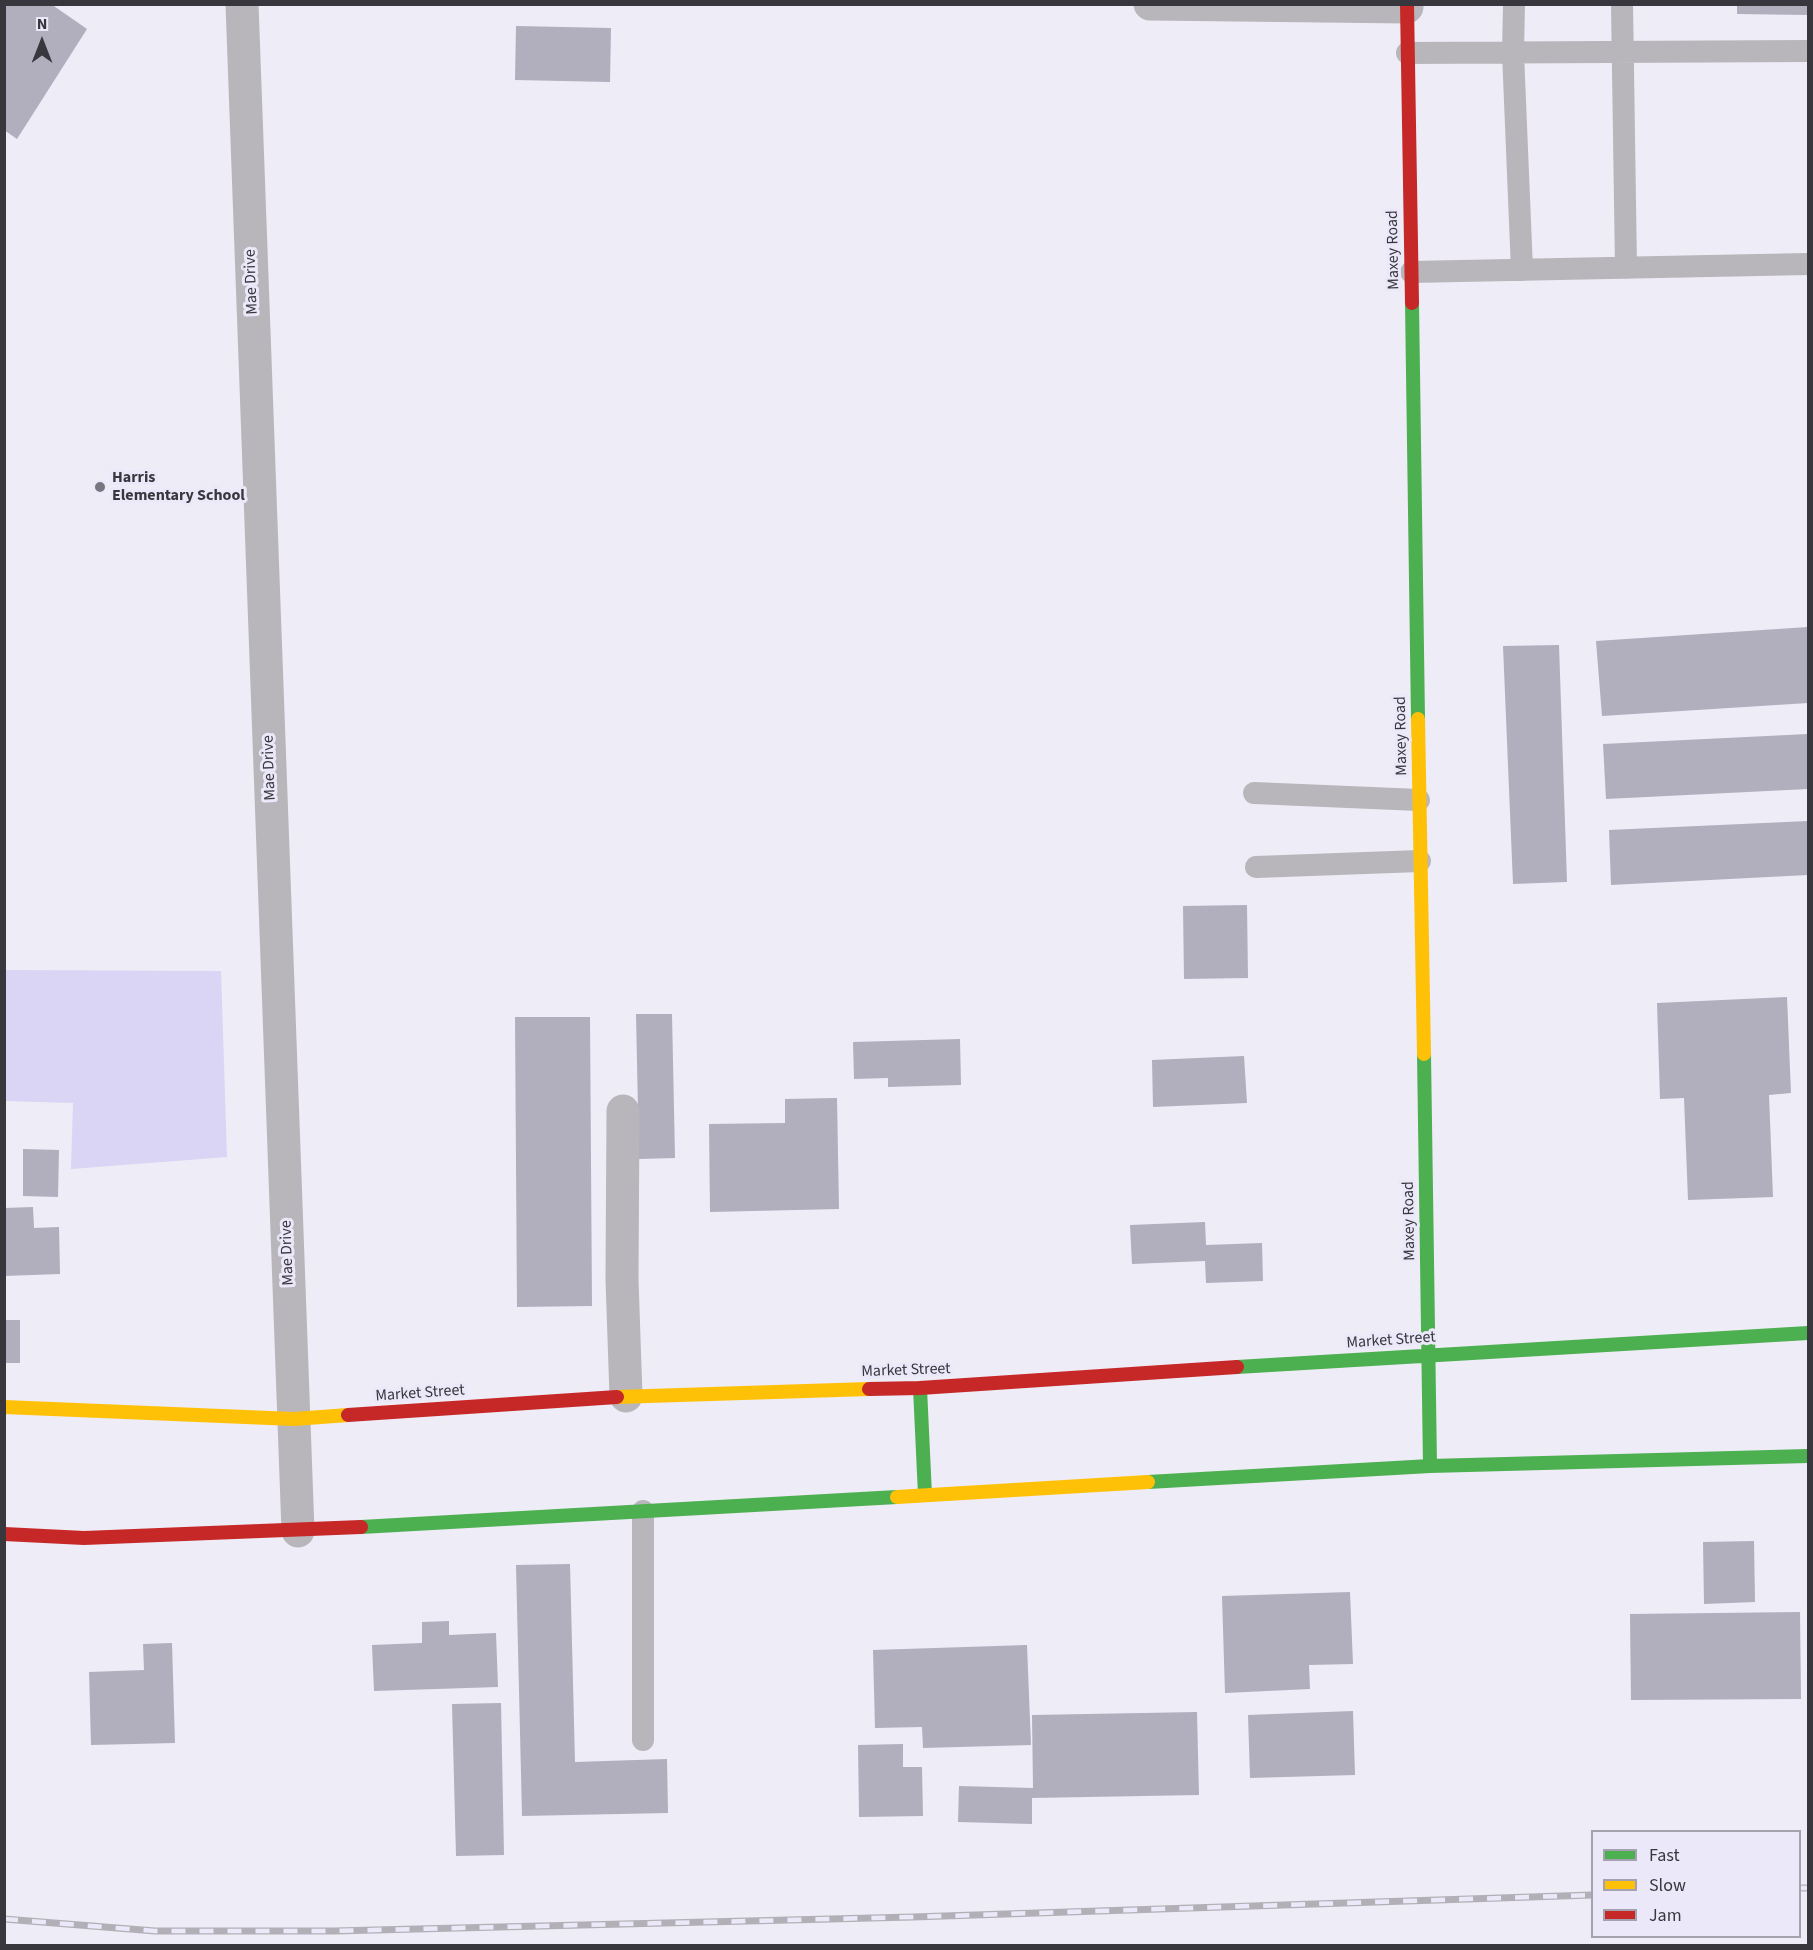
<!DOCTYPE html>
<html>
<head>
<meta charset="utf-8">
<style>
  body { margin:0 }
  #map { position:relative; width:1813px; height:1950px; overflow:hidden; background:#eeecf6; font-family:"Source Sans 3",sans-serif }
  canvas { display:block }
  .frame { position:absolute; inset:0; border:6px solid #38373d; pointer-events:none }
  .legend { position:absolute; left:1591px; top:1830px; width:210px; height:108px; box-sizing:border-box; background:#ebe9f9; border:2px solid #a3a2ae; margin:0; padding:8px 10px; list-style:none; font-size:18px; color:#38373d }
  .legend li { display:flex; align-items:center; gap:12px; height:30px }
  .legend b { width:30px; border:2px solid #a3a2ae }
  .north { position:absolute; left:12px; top:12px; width:60px; height:60px; -webkit-text-stroke:4px #ebe9f9; paint-order:stroke; rotate:0deg; font-size:16px; font-weight:700; line-height:24px; text-align:center; color:#38373d }
  .north::after { content:''; display:block; margin:auto; width:21px; height:27px; background:#38373d; clip-path:polygon(50% 0,100% 100%,50% 72%,0 100%) }
</style>
</head>
<body>
<div id="map">
<canvas width="1813" height="1950"></canvas>
<div class="frame"></div>
<ul class="legend">
<li><b style="height:8px;background:#4caf50"></b>Fast</li>
<li><b style="height:8px;background:#ffc107"></b>Slow</li>
<li><b style="height:8px;background:#c62828"></b>Jam</li>
</ul>
<div class="north">N</div>
</div>
<script>
const ctx = document.querySelector('canvas').getContext('2d');
ctx.lineJoin = 'round';
function fill(path, color) {
  ctx.fillStyle = color;
  ctx.fill(path, 'evenodd');
}
function poly(rows) {
  const path = new Path2D();
  for (const r of rows) {
    path.moveTo(r[0], r[1]);
    for (let i = 2; i < r.length; i += 2) path.lineTo(r[i], r[i + 1]);
  }
  return path;
}
function stroke(path, color, width, dash) {
  ctx.strokeStyle = color;
  ctx.lineWidth = width;
  ctx.lineCap = dash ? 'butt' : 'round';
  ctx.setLineDash(dash || []);
  ctx.stroke(path);
}
function label(font, color, halo, rows, align = 'center') {
  ctx.font = font + ' "Source Sans 3",sans-serif';
  ctx.lineWidth = 6;
  ctx.setLineDash([]);
  ctx.textBaseline = 'middle';
  ctx.strokeStyle = halo;
  ctx.fillStyle = color;
  for (const [text, x, y, turn = 0] of rows) {
    ctx.save();
    ctx.translate(x, y);
    ctx.rotate((+turn || 0) * Math.PI / 180);
    ctx.textAlign = isNaN(turn) ? turn : align;
    if (halo) ctx.strokeText(text, 0, 0);
    ctx.fillText(text, 0, 0);
    ctx.restore();
  }
}
fill(poly([
  [5,970,221,971,227,1157,71,1169,73,1103,5,1101]
]), '#dad4f5');
fill(poly([
  [4,4,51,4,87,29,17,139,4,130],
  [1737,4,1808,4,1808,15,1737,14],
  [516,26,611,28,610,82,515,80],
  [1808,627,1808,703,1602,716,1596,641],
  [1559,645,1567,882,1513,884,1503,646],
  [1808,734,1808,789,1606,799,1603,744],
  [1808,821,1808,875,1611,885,1609,830],
  [1247,905,1248,978,1184,979,1183,906],
  [1787,997,1791,1093,1769,1095,1773,1197,1688,1200,1684,1098,1660,1099,1657,1003],
  [636,1014,672,1014,675,1158,639,1159],
  [515,1017,590,1017,592,1306,517,1307],
  [960,1039,961,1085,888,1087,888,1078,854,1079,853,1042],
  [1244,1056,1247,1103,1153,1107,1152,1060],
  [837,1098,839,1209,710,1212,709,1124,785,1123,785,1099],
  [23,1149,59,1150,58,1197,23,1196],
  [33,1207,34,1228,59,1227,60,1274,4,1276,4,1208],
  [1205,1222,1206,1245,1262,1243,1263,1281,1206,1283,1205,1261,1132,1264,1130,1225],
  [4,1320,20,1320,20,1363,4,1363],
  [1754,1541,1755,1602,1704,1604,1703,1542],
  [570,1564,575,1762,667,1759,668,1813,522,1816,516,1565],
  [1350,1592,1353,1664,1309,1665,1310,1689,1225,1693,1222,1596],
  [1800,1612,1801,1699,1631,1700,1630,1614],
  [449,1621,449,1635,496,1633,498,1687,374,1691,372,1645,422,1643,422,1622],
  [172,1643,175,1743,91,1745,89,1672,144,1670,143,1644],
  [1027,1645,1031,1745,923,1748,922,1727,875,1728,873,1650],
  [501,1703,504,1855,456,1856,452,1704],
  [1353,1711,1355,1775,1250,1778,1248,1715],
  [1197,1712,1199,1795,1032,1798,1032,1824,958,1822,959,1786,1033,1788,1032,1715],
  [903,1744,903,1767,922,1767,923,1816,859,1817,858,1745]
]), '#b1aebe');
stroke(poly([
  [1514,4,1513,53,1522,270],
  [1622,4,1626,268],
  [1407,53,1808,51],
  [1411,272,1808,264],
  [1254,793,1419,800],
  [1256,867,1420,861],
  [643,1740,643,1511]
]), '#b8b6ba', 22);
stroke(poly([
  [242,4,298,1531],
  [1150,4,1407,7],
  [623,1111,622,1280,626,1396]
]), '#b8b6ba', 33);
stroke(poly([
  [1412,303,1418,719],
  [1424,1054,1430,1466],
  [1237,1367,1808,1333],
  [920,1388,925,1495],
  [1148,1482,1430,1466,1808,1456],
  [361,1527,897,1497]
]), '#4caf50', 14);
stroke(poly([
  [1418,719,1424,1054],
  [617,1397,869,1389],
  [4,1407,294,1419,348,1415],
  [897,1497,1148,1482]
]), '#ffc107', 14);
stroke(poly([
  [1407,4,1412,303],
  [869,1389,920,1388,1237,1367],
  [348,1415,617,1397],
  [4,1534,84,1538,361,1527]
]), '#c62828', 14);
const rail = poly([
  [1800,1888,1808,1888],
  [4,1919,155,1931,334,1931,913,1917,1592,1895]
]);
stroke(rail, '#b2b0b6', 7);
stroke(rail, '#ebe9f9', 4.5, [14]);
for (const [x, y, r, color] of [
  [100,487,6,"#78767e"]
]) {
  const dot = new Path2D();
  dot.arc(x, y, r, 0, 2 * Math.PI);
  ctx.fillStyle = color;
  ctx.fill(dot);
  stroke(dot, '#ebe9f9', 2);
}
label('16px', '#38373d', '#ebe9f9', [
  ["Maxey Road",1394,250,-91],
  ["Mae Drive",252,282,-92],
  ["Maxey Road",1402,736,-91],
  ["Mae Drive",270,768,-92],
  ["Maxey Road",1410,1221,-91],
  ["Mae Drive",288,1253,-92],
  ["Market Street",1391,1341,-4],
  ["Market Street",906,1371,-2],
  ["Market Street",420,1394,-4]
]);
label('bold 16px', '#38373d', '#ebe9f9', [
  ["Harris",112,478],
  ["Elementary School",112,496]
], 'left');
</script>
</body>
</html>
